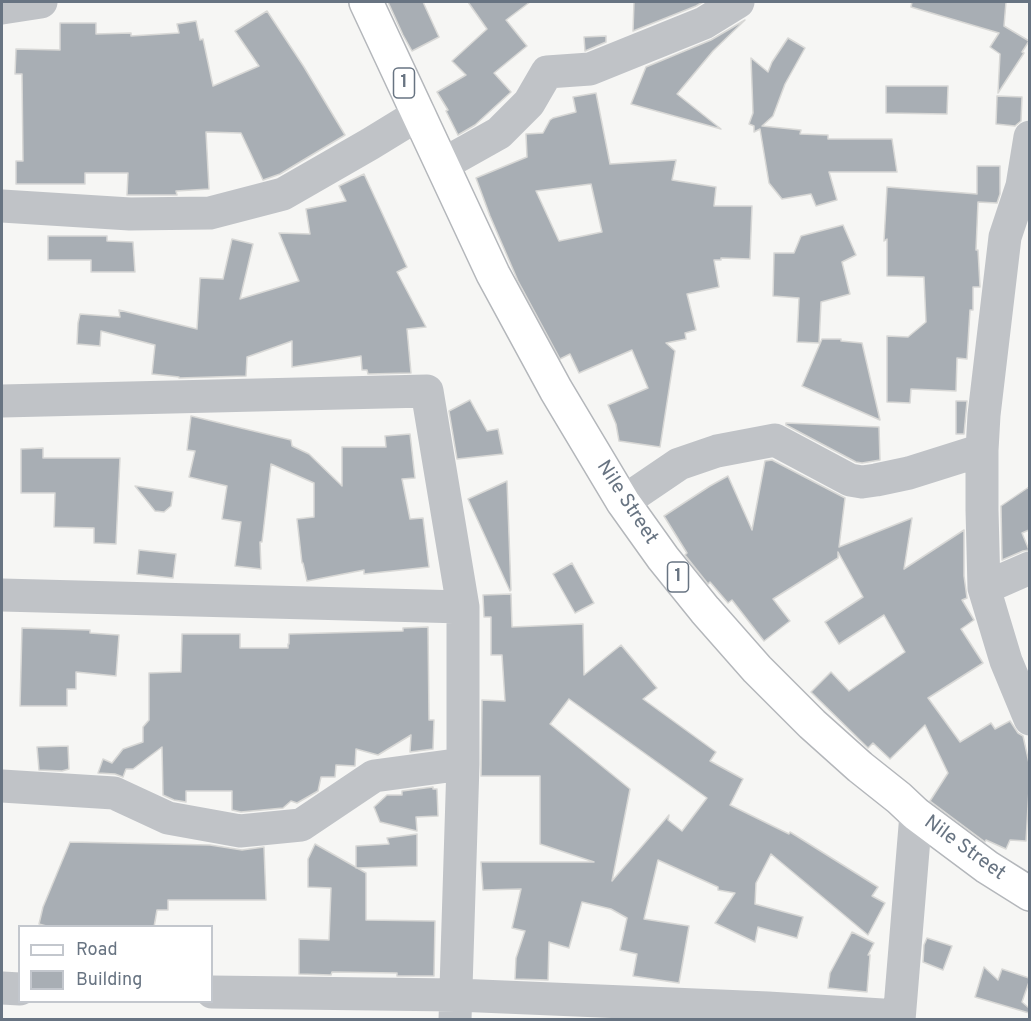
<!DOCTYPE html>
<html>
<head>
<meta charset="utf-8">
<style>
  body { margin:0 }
  #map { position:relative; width:1031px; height:1021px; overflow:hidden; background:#f6f6f4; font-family:Overpass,sans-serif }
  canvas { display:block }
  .frame { position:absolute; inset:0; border:3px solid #687482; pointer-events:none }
  .legend { position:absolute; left:18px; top:925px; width:195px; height:78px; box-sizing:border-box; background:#fff; border:2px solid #c3c7cd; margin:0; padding:8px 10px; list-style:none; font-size:18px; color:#687482 }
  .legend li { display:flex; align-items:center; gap:12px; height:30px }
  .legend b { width:30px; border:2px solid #c3c7cd }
</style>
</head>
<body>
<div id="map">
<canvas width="1031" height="1021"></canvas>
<div class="frame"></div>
<ul class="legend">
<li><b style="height:8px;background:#fff"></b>Road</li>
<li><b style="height:16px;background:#a8aeb4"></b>Building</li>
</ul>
</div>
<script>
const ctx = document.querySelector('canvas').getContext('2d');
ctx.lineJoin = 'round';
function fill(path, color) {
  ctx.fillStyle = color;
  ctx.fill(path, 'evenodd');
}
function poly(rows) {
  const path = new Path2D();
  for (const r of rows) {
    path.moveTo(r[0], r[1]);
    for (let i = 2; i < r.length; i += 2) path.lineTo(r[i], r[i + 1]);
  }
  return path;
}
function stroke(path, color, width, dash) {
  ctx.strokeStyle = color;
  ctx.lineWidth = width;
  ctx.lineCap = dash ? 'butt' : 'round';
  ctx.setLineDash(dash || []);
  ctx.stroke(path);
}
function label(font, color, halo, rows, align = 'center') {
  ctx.font = font + ' Overpass,sans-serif';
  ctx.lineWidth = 6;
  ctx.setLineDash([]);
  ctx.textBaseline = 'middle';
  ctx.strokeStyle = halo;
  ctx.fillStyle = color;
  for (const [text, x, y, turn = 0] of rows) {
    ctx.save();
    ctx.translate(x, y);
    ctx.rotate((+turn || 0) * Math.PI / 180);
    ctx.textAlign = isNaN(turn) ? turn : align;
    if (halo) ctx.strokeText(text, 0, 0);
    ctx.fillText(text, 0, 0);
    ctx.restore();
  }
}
const building = poly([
  [388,2,423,2,439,37,412,51,403,35,388,2],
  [468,2,530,2,506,20,527,46,494,73,511,92,475,125,458,135,446,111,448,110,437,92,466,75,452,61,487,29,468,2],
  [634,2,703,2,696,6,633,31,634,2],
  [912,2,1006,2,1004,26,1029,41,1022,52,1024,53,998,93,1000,54,990,47,999,33,911,7,912,2],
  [267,11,304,67,345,135,280,174,263,180,241,133,206,132,209,189,176,191,177,195,127,195,128,173,85,173,85,184,16,184,16,161,23,161,22,74,15,74,16,49,60,50,60,23,96,23,96,34,131,33,131,36,179,33,177,24,196,21,200,40,203,39,213,86,259,66,235,31,267,11],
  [745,20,713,51,677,94,721,129,631,104,646,67,711,40,745,20],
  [606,36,606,42,585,51,584,37,606,36],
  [788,38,805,48,785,84,773,116,762,126,801,130,800,134,828,135,828,139,892,139,897,172,829,172,837,200,816,206,811,194,782,199,769,183,760,129,754,132,754,126,749,124,753,113,751,58,768,72,772,62,788,38],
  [886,86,948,86,947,114,886,113,886,86],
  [596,93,610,164,676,160,672,180,716,187,714,206,752,206,750,259,721,258,721,260,714,260,719,287,687,294,696,330,685,333,686,339,666,343,675,351,660,447,619,441,616,424,608,405,648,388,632,350,579,373,570,354,560,359,518,281,490,216,476,178,527,157,526,134,543,133,550,120,553,118,576,112,573,97,596,93],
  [591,184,602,232,559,241,536,191,591,184],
  [997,96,1022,97,1021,121,1015,126,996,124,997,96],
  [977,166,1000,166,1000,194,997,203,978,202,976,250,978,250,980,287,973,287,973,310,970,310,967,359,957,358,956,391,911,389,910,403,887,402,887,336,908,337,926,322,924,277,887,276,887,239,884,241,887,187,977,194,977,166],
  [364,174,407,267,397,272,426,327,407,329,411,373,368,374,367,370,362,370,361,356,292,367,292,341,247,357,246,376,179,378,179,377,152,374,155,345,101,331,100,346,77,344,78,323,80,314,120,317,119,310,197,329,200,278,223,279,232,239,253,244,240,299,299,281,279,233,310,234,306,209,346,201,339,186,364,174],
  [843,225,856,255,842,262,850,294,821,302,819,343,797,342,799,298,773,296,774,253,794,253,801,236,843,225],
  [48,236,107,236,107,241,133,242,135,272,91,272,91,260,48,260,48,236],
  [822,339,841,339,841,341,862,343,880,420,802,386,822,339],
  [470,400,487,431,498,429,503,454,457,459,449,411,470,400],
  [956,401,967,401,964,434,956,434,956,401],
  [191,416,291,440,292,446,309,454,342,486,342,447,386,447,385,436,410,434,415,478,402,479,410,519,423,518,429,567,364,574,364,570,307,581,303,563,302,563,297,519,314,517,314,483,271,464,262,542,260,542,261,569,235,566,241,522,222,519,227,486,189,477,195,451,187,450,191,416],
  [786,423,879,427,880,460,862,463,856,462,786,425,786,423],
  [43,448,43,458,120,458,116,544,94,543,94,528,54,527,55,493,21,493,21,449,43,448],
  [772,460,845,498,839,547,912,518,904,569,964,530,964,576,967,598,962,600,974,620,961,629,983,663,928,698,960,742,991,723,995,729,1010,721,1018,733,1023,736,1029,763,1029,789,1026,841,1010,840,1006,849,986,840,985,842,930,801,948,773,925,725,890,759,873,743,868,748,811,692,831,672,849,691,905,652,884,615,839,644,825,622,863,597,838,552,838,558,773,599,790,621,764,641,732,600,728,603,710,582,708,584,685,555,687,553,664,516,710,486,728,476,752,530,765,461,772,460],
  [507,481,511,590,510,591,468,499,507,481],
  [135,486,173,492,171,506,164,512,155,511,135,486],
  [1029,487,1029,530,1022,533,1029,550,1023,551,1002,560,1001,506,1029,487],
  [139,550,176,554,173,578,137,574,139,550],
  [572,563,594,603,575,613,553,574,572,563],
  [511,594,512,627,583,624,584,675,621,645,657,688,643,699,716,752,710,761,743,779,730,805,789,834,790,832,878,887,872,896,885,903,868,935,771,854,756,883,755,904,803,917,797,938,758,927,755,942,715,923,735,893,718,890,718,887,658,860,644,919,689,926,679,983,633,976,637,954,620,950,627,918,611,909,582,902,569,948,549,942,548,980,515,979,516,958,525,931,512,928,521,889,483,890,481,862,594,862,540,844,540,776,481,776,482,700,505,701,502,655,491,655,491,617,484,617,483,595,511,594],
  [569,699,707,798,682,831,668,820,669,815,612,881,630,789,550,724,569,699],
  [428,627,429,720,434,720,433,749,410,752,411,735,378,755,356,749,355,766,336,765,335,777,321,777,318,791,297,803,291,801,283,808,241,812,232,810,232,791,186,791,186,802,174,800,163,795,162,747,133,769,126,769,123,777,115,774,98,773,103,759,112,763,123,749,143,742,143,727,149,720,149,673,181,672,182,634,240,634,240,648,288,648,288,644,289,644,289,634,403,631,403,628,428,627],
  [22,628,90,630,90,633,119,635,116,676,76,672,76,689,67,689,67,706,20,706,22,628],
  [68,746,69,769,62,771,39,770,37,747,68,746],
  [433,787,433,789,437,789,438,816,416,817,417,831,380,822,374,807,387,795,402,795,402,791,433,787],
  [417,834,417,866,356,868,356,846,389,844,387,838,417,834],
  [70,842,210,845,242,850,264,847,266,900,168,900,168,910,157,910,154,927,50,927,39,924,43,907,70,842],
  [315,844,366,873,366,920,435,921,434,976,397,976,397,973,332,972,331,975,299,974,299,939,329,940,331,888,308,887,308,859,315,844],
  [852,932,874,943,868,955,870,955,867,992,828,988,830,973,852,932],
  [927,938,952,946,943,970,923,962,924,945,927,938],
  [984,967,998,980,1002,969,1029,978,1029,982,1022,1002,1029,1008,1029,1013,975,997,984,967]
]);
fill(building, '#a8aeb4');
stroke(building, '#d8d8d6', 1.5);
const major = poly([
  [366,2,493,274,556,390,623,502,663,558,705,610,757,669,812,724,860,767,899,798,916,814,987,867,1030,894]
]);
stroke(major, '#b4b7bb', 36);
stroke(poly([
  [2,8,41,2],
  [1030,137,1022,186,1005,237,984,415,982,450,982,510,984,588,1006,661,1030,719],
  [442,165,499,133,529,103,547,72,590,69,704,23,738,2],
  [2,206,130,214,210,213,283,194,370,144,419,114],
  [2,401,427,391,463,607,463,764,455,1020],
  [623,502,679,464,717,451,775,440,850,480,862,482,876,480,909,473,982,450],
  [984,588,1030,568],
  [2,595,463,607],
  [2,786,114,793,168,818,240,831,301,825,374,776,463,764],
  [2,988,20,989],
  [212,992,456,995,768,1008,899,1016],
  [899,1020,916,814]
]), '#c0c3c7', 33);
stroke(major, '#fff', 33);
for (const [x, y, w] of [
  [404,83,21],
  [678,577,21]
]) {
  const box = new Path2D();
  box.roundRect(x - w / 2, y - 15, w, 30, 4.5);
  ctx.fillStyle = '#fff';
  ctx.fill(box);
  stroke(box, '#687482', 1.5);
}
label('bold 18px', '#687482', null, [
  ["1",404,83],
  ["1",678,577]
]);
label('20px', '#687482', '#fff', [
  ["Nile Street",626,503,57],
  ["Nile Street",964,849,36]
]);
</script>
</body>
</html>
